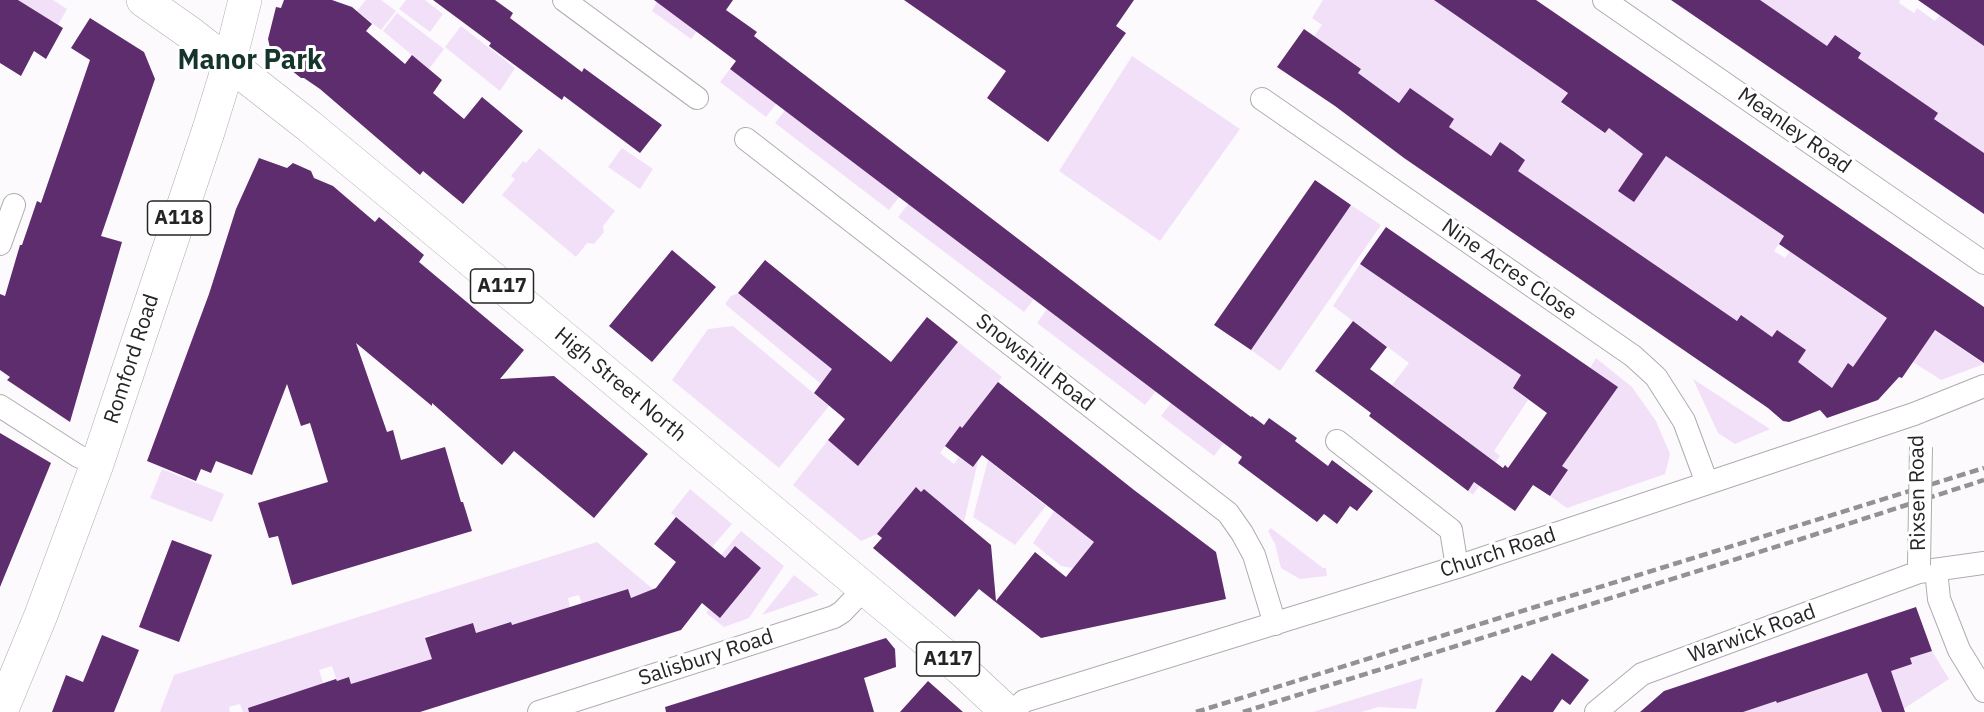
<!DOCTYPE html>
<html>
<head>
<meta charset="utf-8">
<style>
  body { margin:0 }
  canvas { display:block; background:#fdfafe }
</style>
</head>
<body>
<canvas width="1984" height="712"></canvas>
<script>
const ctx = document.querySelector('canvas').getContext('2d');
ctx.lineJoin = 'round';
function fill(path, color) {
  ctx.fillStyle = color;
  ctx.fill(path, 'evenodd');
}
function poly(rows) {
  const path = new Path2D();
  for (const r of rows) {
    path.moveTo(r[0], r[1]);
    for (let i = 2; i < r.length; i += 2) path.lineTo(r[i], r[i + 1]);
  }
  return path;
}
function stroke(path, color, width, dash) {
  ctx.strokeStyle = color;
  ctx.lineWidth = width;
  ctx.lineCap = dash ? 'butt' : 'round';
  ctx.setLineDash(dash || []);
  ctx.stroke(path);
}
function label(font, color, halo, rows, align = 'center') {
  ctx.font = font + ' "IBM Plex Sans",sans-serif';
  ctx.lineWidth = 6;
  ctx.setLineDash([]);
  ctx.textBaseline = 'middle';
  ctx.strokeStyle = halo;
  ctx.fillStyle = color;
  for (const [text, x, y, turn = 0] of rows) {
    ctx.save();
    ctx.translate(x, y);
    ctx.rotate((+turn || 0) * Math.PI / 180);
    ctx.textAlign = isNaN(turn) ? turn : align;
    if (halo) ctx.strokeText(text, 0, 0);
    ctx.fillText(text, 0, 0);
    ctx.restore();
  }
}
fill(poly([
  [18,0,53,0,67,9,58,25],
  [366,0,381,0,396,11,381,30,357,11],
  [406,0,425,0,443,14,430,32,399,9],
  [1323,0,1434,0,1568,92,1561,103,1605,133,1609,128,1644,152,1657,168,1666,156,1784,236,1774,251,1785,258,1796,242,1861,261,1842,288,1872,308,1887,287,1901,307,1984,364,1941,380,1913,362,1837,391,1816,383,1819,378,1812,372,1806,380,1795,366,1806,350,1769,342,1753,332,1756,326,1742,315,1737,321,1518,171,1525,159,1500,142,1491,156,1449,127,1454,119,1410,88,1399,103,1358,73,1361,69,1314,36,1322,25,1312,18],
  [1759,0,1900,0,1899,3,1914,13,1917,8,1935,21,1940,15,1950,23,1965,0,1961,29,1984,44,1984,153,1934,119,1858,58,1835,35,1827,46],
  [657,2,697,31,691,39,652,11],
  [397,13,444,49,429,69,383,31],
  [461,26,515,68,500,91,445,47],
  [1132,56,1240,129,1160,241,1059,171],
  [730,69,777,103,766,117,720,82],
  [786,109,900,196,889,210,775,123],
  [539,148,615,211,603,226,604,232,594,244,587,243,576,257,502,195,515,179,511,176,523,161,526,163],
  [622,148,653,169,640,189,608,167],
  [909,203,1034,299,1024,312,898,217],
  [1351,205,1381,225,1280,371,1251,350],
  [1360,264,1521,375,1513,388,1528,400,1494,451,1500,456,1473,495,1468,491,1491,459,1392,385,1409,363,1333,306],
  [738,293,833,369,821,384,725,304,731,296],
  [1047,309,1156,391,1145,405,1037,323],
  [733,326,829,406,779,468,672,380,708,329],
  [958,342,1002,377,962,428,960,427,940,453,954,464,959,457,973,467,978,461,964,522,924,489,921,492,916,488,877,534,861,541,793,485,828,440,859,465],
  [1596,358,1632,387,1656,421,1670,454,1665,474,1567,508,1550,496,1568,471,1562,466,1590,368],
  [1693,379,1770,429,1735,444,1718,433],
  [1171,403,1224,443,1214,456,1161,416],
  [988,460,1046,506,1015,545,973,517],
  [162,469,224,494,212,522,150,498],
  [690,489,732,524,712,547,671,513],
  [1054,511,1094,542,1073,568,1061,566,1033,543],
  [1271,528,1323,568,1326,568,1327,576,1300,579,1281,568,1275,544,1268,531],
  [741,531,784,566,749,618,724,627,706,613,709,609,720,617,761,568,735,546,720,563,717,560],
  [597,542,654,590,631,598,627,589,600,597,603,605,584,611,579,595,568,598,570,607,564,609,568,619,562,621,558,610,535,618,480,645,473,623,441,646,437,633,425,636,437,673,356,699,349,677,337,681,332,666,319,670,331,707,313,687,283,696,288,712,243,712,240,704,229,707,230,712,160,712,174,675],
  [794,575,819,595,762,615],
  [1932,651,1949,679,1899,712,1743,712,1771,687,1777,703,1867,673,1874,691,1891,671,1911,664,1910,658],
  [1423,678,1416,709,1378,707,1362,712,1313,712]
]), '#f2e0f9');
fill(poly([
  [0,0,18,0,63,28,46,59,34,51,21,76,0,63],
  [284,0,332,0,352,7,372,24,366,31,405,64,412,55,442,80,433,93,464,119,482,97,523,131,463,204,423,171,420,175,320,89,304,78,301,78,276,58,270,48,268,39,276,7,281,8],
  [433,0,495,0,513,13,510,18,582,72,584,68,662,125,640,153,564,96,562,100,489,46,491,43],
  [654,0,733,0,726,10,757,32,754,36,1198,377,1251,417,1252,416,1264,425,1269,418,1297,438,1295,441,1328,466,1332,460,1373,491,1357,511,1350,506,1337,524,1324,514,1317,522,1238,463,1242,457,730,69,736,61],
  [904,0,1134,0,1116,26,1126,33,1048,142,987,98,1006,71],
  [1434,0,1536,0,1984,307,1984,363,1935,330,1902,378,1899,377,1878,400,1827,418,1820,410,1789,422,1783,421,1768,408,1404,158,1335,106,1277,67,1304,29,1361,69,1358,73,1399,103,1410,88,1454,119,1449,127,1491,156,1500,142,1513,151,1525,160,1518,171,1737,321,1741,315,1772,337,1777,330,1806,350,1798,362,1832,388,1848,363,1853,367,1887,318,1779,244,1784,236,1666,156,1634,202,1618,191,1643,154,1609,128,1605,133,1561,102,1568,93],
  [1671,0,1760,0,1827,46,1835,35,1861,53,1858,58,1938,113,1934,119,1984,153,1984,214],
  [1918,0,1984,0,1984,46],
  [90,18,144,52,155,79,101,236,122,242,70,422,7,380,10,377,0,370,0,294,5,296,20,245,22,245,37,201,41,203,90,60,71,48],
  [259,158,287,168,293,163,311,171,314,178,333,186,375,222,379,217,424,255,419,262,524,350,500,379,554,376,648,454,594,518,514,451,502,465,432,403,432,406,356,343,387,432,393,430,401,460,445,447,461,502,463,502,472,531,292,585,278,536,269,538,258,503,328,482,310,423,301,426,287,384,252,475,216,461,211,473,201,469,196,481,147,461,209,294,236,209],
  [1315,180,1351,205,1251,350,1214,325],
  [1386,227,1618,387,1562,466,1568,470,1550,496,1533,485,1515,511,1474,482,1468,491,1369,416,1371,413,1315,371,1353,321,1387,347,1370,369,1503,468,1505,465,1508,468,1547,413,1513,388,1521,375,1360,264],
  [672,250,716,287,652,362,609,326],
  [765,260,891,362,927,317,958,342,858,466,828,440,845,419,814,393,832,369,738,293],
  [998,382,1134,490,1216,552,1226,599,1041,638,979,589,955,617,873,548,882,538,877,534,916,487,921,492,924,489,991,545,996,601,1035,552,1066,577,1094,542,982,455,973,467,945,446,960,426,962,428],
  [0,433,51,463,0,587],
  [676,517,725,558,735,546,761,568,720,618,702,603,681,630,420,712,249,712,248,708,336,679,337,681,349,677,351,684,432,659,425,638,473,623,476,633,511,622,512,625,628,589,631,598,656,588,676,562,654,544],
  [172,540,212,555,179,642,139,627],
  [1916,607,1932,651,1910,658,1912,664,1891,671,1905,712,1882,712,1867,673,1777,703,1776,701,1743,712,1640,712,1664,691],
  [102,635,139,650,114,712,52,712,66,675,83,682],
  [886,638,895,649,896,667,864,678,874,712,666,712,665,707],
  [1552,653,1589,680,1570,705,1562,699,1553,712,1495,712,1522,675,1531,681],
  [928,681,963,712,900,712]
]), '#5e2d6e');
const street = poly([
  [564,0,697,98],
  [1604,0,1984,263],
  [1262,99,1633,356,1656,377,1684,421,1707,483],
  [746,139,1228,513,1242,533,1254,555,1275,624],
  [0,244,14,205],
  [0,406,78,456,97,464],
  [1337,441,1451,530,1457,567],
  [1936,570,1939,599,1959,650,1984,691],
  [539,712,834,617,842,612,864,589],
  [1012,712,1024,701,1457,567,1914,414,1984,386],
  [1596,712,1642,674,1919,572,1984,563]
]);
const primary = poly([
  [143,0,190,33,309,126,395,197,961,669,1007,712],
  [1,712,41,615,97,464,209,129,229,64,245,0]
]);
stroke(street, '#afacb0', 24);
stroke(primary, '#afacb0', 34);
stroke(street, '#fff', 22);
stroke(primary, '#fff', 33);
stroke(poly([
  [1196,712,1984,468],
  [1243,712,1801,539,1984,480]
]), '#939194', 4.5, [9, 4.5]);
const streetBridge = poly([
  [1919,565,1921,447]
]);
stroke(streetBridge, '#afacb0', 24, []);
stroke(streetBridge, '#fff', 22);
for (const [x, y, w] of [
  [179,218,63],
  [502,286,63],
  [948,659,63]
]) {
  const box = new Path2D();
  box.roundRect(x - w / 2, y - 17, w, 34, 4.5);
  ctx.fillStyle = '#fff';
  ctx.fill(box);
  stroke(box, '#252426', 1.5);
}
label('bold 20px', '#252426', null, [
  ["A118",179,218],
  ["A117",502,286],
  ["A117",948,659]
]);
label('21px', '#252426', '#fff', [
  ["Meanley Road",1794,131,35],
  ["Nine Acres Close",1509,270,35],
  ["Romford Road",132,359,-72],
  ["Snowshill Road",1035,363,38],
  ["High Street North",620,385,40],
  ["Rixsen Road",1918,493,-91],
  ["Church Road",1498,553,-18],
  ["Warwick Road",1752,634,-20],
  ["Salisbury Road",706,658,-18]
]);
label('bold 27px', '#15342b', '#fff', [
  ["Manor Park",250,61]
]);
</script>
</body>
</html>
